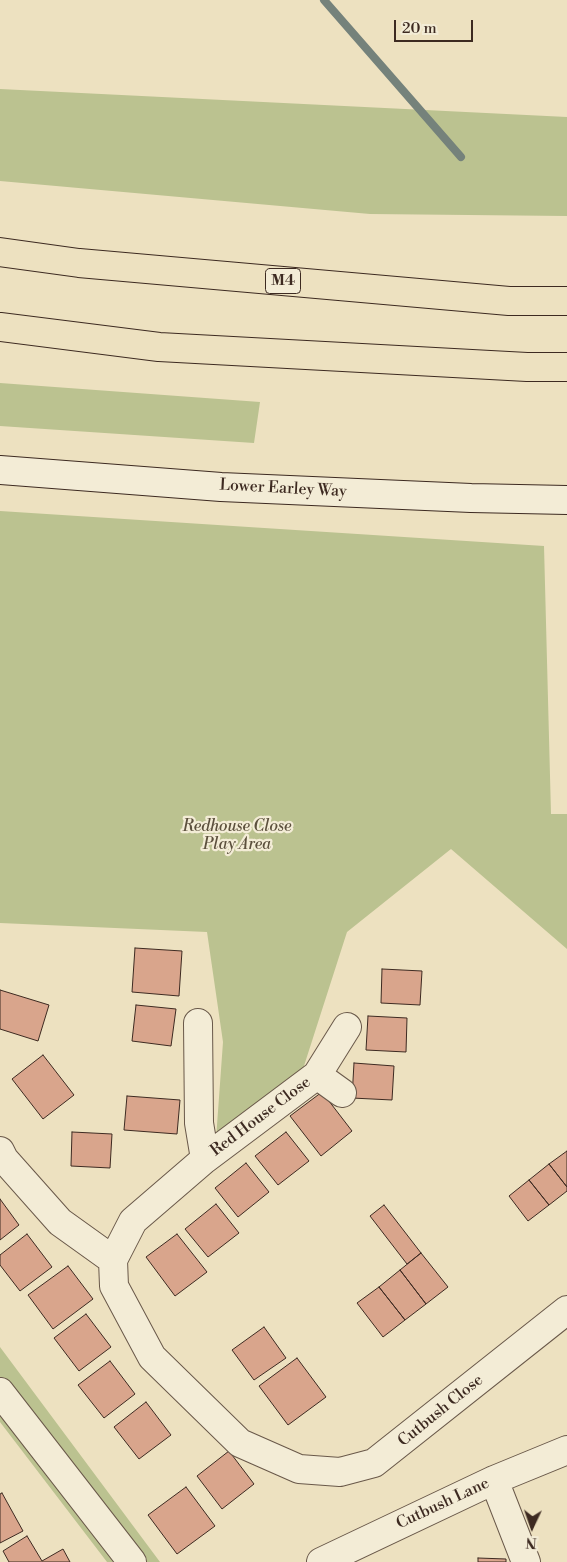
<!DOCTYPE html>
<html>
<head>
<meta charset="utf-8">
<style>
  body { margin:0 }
  #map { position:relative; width:567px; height:1562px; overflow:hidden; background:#ede1c0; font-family:"Libre Bodoni",serif }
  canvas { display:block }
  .north { position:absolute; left:507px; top:1502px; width:50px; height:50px; -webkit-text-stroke:4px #f3ecd6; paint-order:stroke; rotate:183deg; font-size:14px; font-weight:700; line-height:20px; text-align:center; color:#3d2a21 }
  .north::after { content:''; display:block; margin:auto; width:18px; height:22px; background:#3d2a21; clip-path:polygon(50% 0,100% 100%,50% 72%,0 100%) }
  .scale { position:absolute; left:394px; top:20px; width:79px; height:22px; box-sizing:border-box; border:2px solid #3d2a21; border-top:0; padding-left:6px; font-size:15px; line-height:18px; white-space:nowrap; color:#3d2a21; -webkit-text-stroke:4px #f3ecd6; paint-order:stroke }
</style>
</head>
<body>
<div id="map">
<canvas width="567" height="1562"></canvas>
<div class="north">N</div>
<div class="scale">20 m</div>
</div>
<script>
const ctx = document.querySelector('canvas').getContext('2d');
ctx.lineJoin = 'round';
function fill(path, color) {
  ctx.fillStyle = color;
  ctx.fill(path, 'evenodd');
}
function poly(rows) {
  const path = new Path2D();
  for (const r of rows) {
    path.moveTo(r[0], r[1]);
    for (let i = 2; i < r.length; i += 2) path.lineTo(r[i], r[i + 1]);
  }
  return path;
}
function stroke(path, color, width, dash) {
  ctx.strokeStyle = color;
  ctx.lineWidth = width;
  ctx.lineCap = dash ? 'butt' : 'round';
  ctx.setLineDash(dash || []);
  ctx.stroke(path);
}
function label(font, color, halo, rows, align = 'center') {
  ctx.font = font + ' "Libre Bodoni",serif';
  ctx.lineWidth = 4.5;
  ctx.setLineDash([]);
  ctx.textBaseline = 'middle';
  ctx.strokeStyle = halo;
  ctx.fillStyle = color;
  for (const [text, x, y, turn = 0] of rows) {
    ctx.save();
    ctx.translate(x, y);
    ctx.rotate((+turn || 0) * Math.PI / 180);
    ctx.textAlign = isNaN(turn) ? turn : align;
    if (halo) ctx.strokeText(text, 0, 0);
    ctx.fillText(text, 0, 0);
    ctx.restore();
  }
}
fill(poly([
  [0,89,567,117,567,216,370,214,0,181],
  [0,383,260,402,254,443,0,426],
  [0,511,544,546,551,814,567,814,567,949,451,849,347,932,303,1069,216,1139,223,1042,207,932,0,923],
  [0,1347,160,1562,107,1562,0,1422]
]), '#bbc290');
stroke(poly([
  [324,0,461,157]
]), '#75827b', 8);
const building = poly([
  [135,948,182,951,179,996,132,992,135,948],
  [382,969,422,971,420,1005,381,1003,382,969],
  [0,990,49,1005,38,1041,0,1029,0,990],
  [136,1005,176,1009,171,1046,132,1041,136,1005],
  [368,1016,407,1018,406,1052,366,1050,368,1016],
  [43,1055,74,1095,43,1119,12,1079,43,1055],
  [354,1063,394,1066,392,1100,352,1098,354,1063],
  [322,1092,352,1131,321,1156,290,1116,322,1092],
  [127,1096,180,1100,177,1134,124,1130,127,1096],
  [72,1132,112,1134,110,1168,71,1166,72,1132],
  [286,1132,309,1161,278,1185,255,1156,286,1132],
  [567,1151,567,1187,549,1164,567,1151],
  [246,1163,269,1192,238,1217,215,1188,246,1163],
  [549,1164,567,1187,567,1191,549,1205,529,1180,549,1164],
  [529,1180,549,1205,528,1221,509,1196,529,1180],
  [0,1199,19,1225,0,1240,0,1199],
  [216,1204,239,1233,208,1257,185,1229,216,1204],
  [384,1205,421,1253,407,1264,370,1216,384,1205],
  [27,1234,52,1267,20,1291,0,1265,0,1255,27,1234],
  [177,1234,207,1272,175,1296,146,1257,177,1234],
  [421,1253,448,1287,426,1304,400,1270,421,1253],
  [68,1266,93,1299,53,1329,28,1295,68,1266],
  [400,1270,426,1304,405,1320,379,1287,400,1270],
  [379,1287,405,1320,383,1337,357,1303,379,1287],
  [86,1314,111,1347,79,1371,54,1338,86,1314],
  [264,1327,286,1358,254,1380,232,1350,264,1327],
  [297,1358,326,1397,288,1425,259,1386,297,1358],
  [110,1361,135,1394,104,1418,78,1385,110,1361],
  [146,1402,171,1435,139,1459,114,1427,146,1402],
  [229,1451,254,1484,222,1509,197,1476,229,1451],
  [186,1487,215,1526,177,1554,148,1515,186,1487],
  [2,1493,23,1531,0,1543,0,1494,2,1493],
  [27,1536,42,1561,63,1549,70,1562,9,1562,3,1551,27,1536],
  [478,1558,506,1559,506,1562,478,1562,478,1558]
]);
fill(building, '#d9a58c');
stroke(building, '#3d2a21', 1);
const street = poly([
  [198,1023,199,1123,205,1159],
  [317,1075,347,1027],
  [342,1093,317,1075,205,1159,133,1221,113,1260,114,1286,152,1357,240,1443,299,1469,340,1472,374,1463,567,1310],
  [0,1151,4,1159,60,1222,113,1260],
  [0,1392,132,1562],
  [494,1480,526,1562],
  [321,1562,494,1480,567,1450]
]);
const secondary = poly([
  [0,470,221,487,471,498,567,500]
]);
const highway = poly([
  [0,252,79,263,509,301,567,301],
  [0,327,159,347,527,367,567,367]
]);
stroke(street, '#695849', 30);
stroke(secondary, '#3d2a21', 30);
stroke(highway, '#3d2a21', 30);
stroke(street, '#f3ecd6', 28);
stroke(secondary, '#f3ecd6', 28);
stroke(highway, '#ede1c0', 28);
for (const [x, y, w] of [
  [283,281,35]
]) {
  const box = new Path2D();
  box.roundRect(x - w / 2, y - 12.5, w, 25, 4);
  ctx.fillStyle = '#f3ecd6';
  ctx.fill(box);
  stroke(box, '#3d2a21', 1);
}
label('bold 15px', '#3d2a21', null, [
  ["M4",283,281]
]);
label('16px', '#3d2a21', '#f3ecd6', [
  ["Lower Earley Way",283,489,3],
  ["Red House Close",261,1117,-37],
  ["Cutbush Close",441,1411,-39],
  ["Cutbush Lane",443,1504,-25]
]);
label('italic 16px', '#5c503d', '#f3ecd6', [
  ["Redhouse Close",237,827],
  ["Play Area",237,845]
]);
</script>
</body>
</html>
